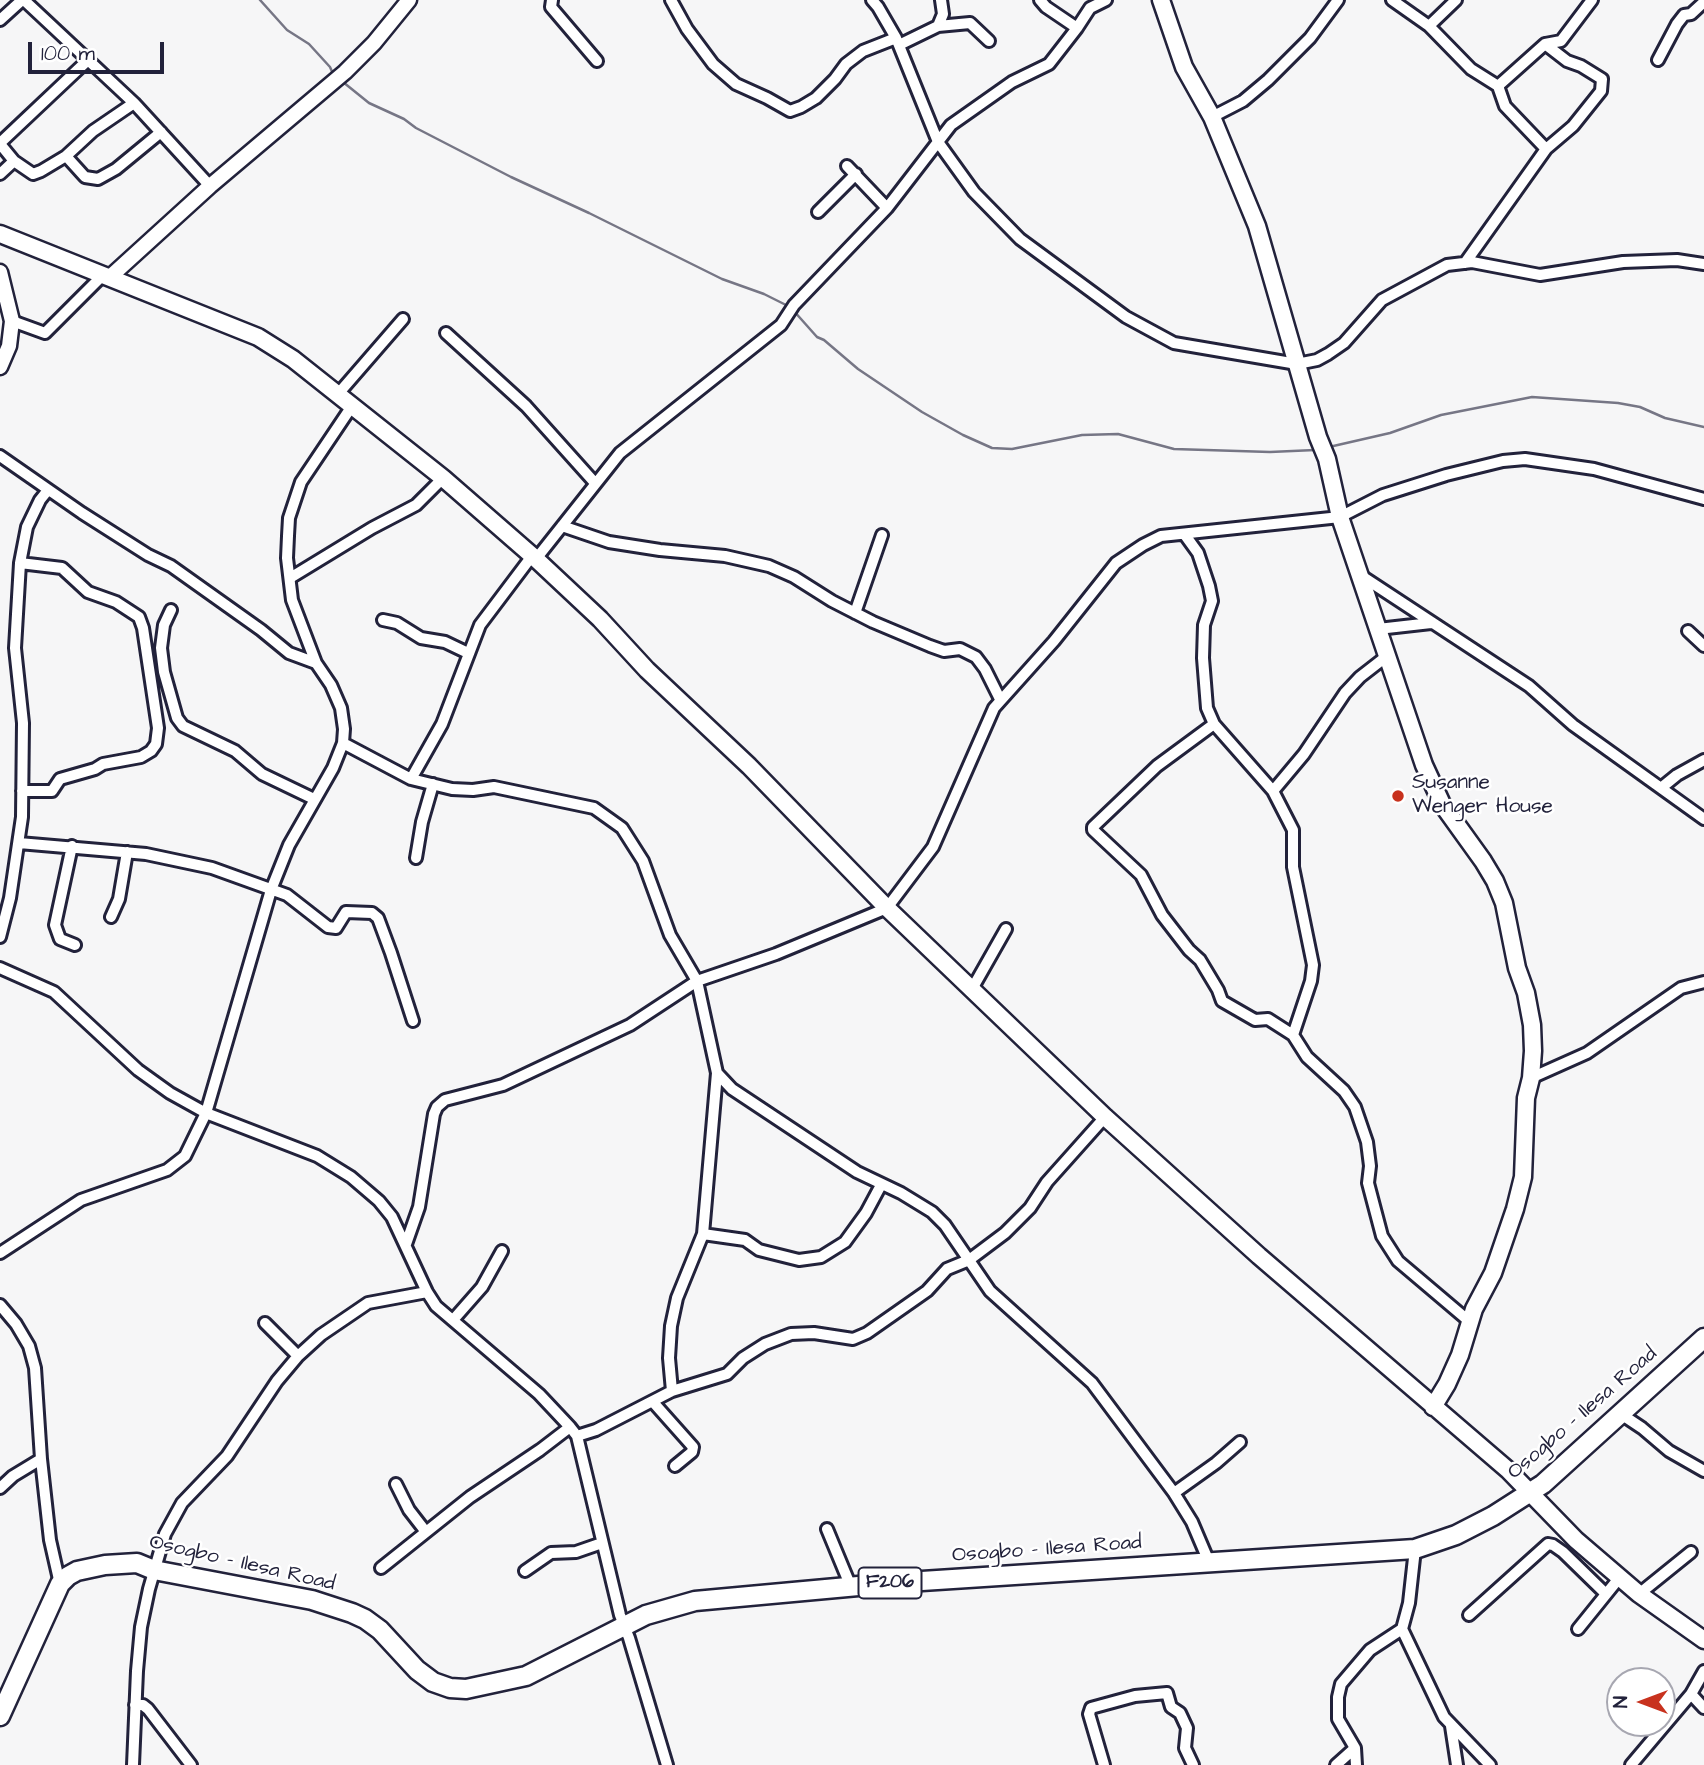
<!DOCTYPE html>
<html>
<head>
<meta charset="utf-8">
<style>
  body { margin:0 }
  #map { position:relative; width:1704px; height:1765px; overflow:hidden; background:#f6f6f7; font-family:"Architects Daughter",sans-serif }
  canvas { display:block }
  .north { position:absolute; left:1606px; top:1667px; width:70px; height:70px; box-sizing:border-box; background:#fff; border:2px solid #a7a7b1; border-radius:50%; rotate:270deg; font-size:19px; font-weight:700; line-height:28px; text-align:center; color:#22223b }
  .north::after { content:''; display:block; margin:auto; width:24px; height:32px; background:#c8321e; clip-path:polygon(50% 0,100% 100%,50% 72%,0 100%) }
  .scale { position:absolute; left:28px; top:42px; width:136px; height:32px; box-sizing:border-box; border:4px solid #22223b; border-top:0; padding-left:9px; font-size:21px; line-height:24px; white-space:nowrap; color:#22223b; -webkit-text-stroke:5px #fff; paint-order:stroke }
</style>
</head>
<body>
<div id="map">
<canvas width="1704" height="1765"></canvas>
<div class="north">N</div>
<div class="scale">100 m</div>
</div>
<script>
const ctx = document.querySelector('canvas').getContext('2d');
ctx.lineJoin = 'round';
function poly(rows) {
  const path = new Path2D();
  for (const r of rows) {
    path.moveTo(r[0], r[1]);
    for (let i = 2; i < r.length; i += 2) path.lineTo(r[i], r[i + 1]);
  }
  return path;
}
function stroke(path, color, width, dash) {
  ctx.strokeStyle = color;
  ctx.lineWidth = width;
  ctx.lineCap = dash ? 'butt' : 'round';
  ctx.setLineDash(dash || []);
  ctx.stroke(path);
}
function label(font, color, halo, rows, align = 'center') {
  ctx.font = font + ' "Architects Daughter",sans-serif';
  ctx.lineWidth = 5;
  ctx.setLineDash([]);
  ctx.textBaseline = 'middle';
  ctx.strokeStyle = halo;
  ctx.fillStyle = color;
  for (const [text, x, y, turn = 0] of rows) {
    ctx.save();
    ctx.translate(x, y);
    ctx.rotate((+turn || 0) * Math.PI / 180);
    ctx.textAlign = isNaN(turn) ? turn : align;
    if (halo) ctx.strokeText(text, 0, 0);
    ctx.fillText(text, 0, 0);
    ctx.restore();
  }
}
stroke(poly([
  [260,0,287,30,309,44,330,67,334,76],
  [343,82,369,103,404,119,416,128,511,177,589,213,722,279,764,294,788,306],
  [793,310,817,337,824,340,858,369,922,412,963,435,992,448,1012,449,1082,435,1118,434,1174,449,1270,452,1315,450],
  [1329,447,1390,433,1441,415,1532,397,1618,403,1640,407,1665,418,1704,427]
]), '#767685', 2.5);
const minor = poly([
  [24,0,134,103,210,186],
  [552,0,551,7,597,61],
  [671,0,687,29,713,64,736,84,767,98,790,111,801,107,816,98,835,79,846,64,863,51,896,38],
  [872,0,878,7,896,38,938,142,974,192,1020,239,1126,317,1174,343,1297,364,1317,360,1328,354,1344,343,1382,300,1447,265,1472,262,1540,275,1623,262,1677,260,1704,264],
  [1040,0,1046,7,1077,28],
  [1392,0,1429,26,1471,69,1498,86,1505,106,1546,149],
  [0,20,22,0],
  [938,26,970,23,989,41],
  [1429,26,1456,0],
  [899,45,938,26,943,14,941,0],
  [1658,60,1677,24,1684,15,1691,14,1704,2],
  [1498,86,1545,44,1561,41,1592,0],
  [1212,117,1243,101,1268,80,1310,38,1338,0],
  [0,143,88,60],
  [0,144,14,161,33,174,41,171,66,156,93,131,134,103],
  [66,156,85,177,98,179,116,169,161,132],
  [847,166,887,208],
  [0,174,14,161],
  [818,212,856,174],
  [1465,263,1546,149,1573,126,1601,91,1602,79,1581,66,1567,61,1545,44],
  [12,321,45,333,103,275],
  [446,333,526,406,595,483],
  [338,394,403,319],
  [0,456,82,513,148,555,171,566,261,630,289,653,316,663],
  [562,526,609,542,660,550,725,556,769,566,794,577,832,601,873,622,930,646,944,651,960,649,976,657,985,669,1000,699],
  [1185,535,1198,553,1209,586,1212,601,1204,625,1203,658,1207,708,1214,724,1273,791,1293,830,1293,867,1313,965,1311,981,1293,1035],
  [536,559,620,453,781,325,794,305,887,208,951,125,1012,82,1049,64,1077,28,1090,8,1106,0],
  [20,563,62,568,88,592,116,602,139,617,143,628,158,728,156,744,151,751,141,757,103,764,95,769,60,779,52,791,22,791],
  [1360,575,1529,686,1573,725,1704,819],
  [290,578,372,528,416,505,443,478],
  [171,610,164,625,161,648,164,672,177,718,183,726,235,751,262,774,314,799],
  [855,613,882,535],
  [383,620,397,623,421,638,445,642,468,653],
  [1378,629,1431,623],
  [1688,631,1704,646],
  [1214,724,1157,766,1093,827,1093,830,1141,875,1162,915,1189,950,1200,960,1218,990,1222,1001,1255,1020,1268,1019,1293,1035,1307,1057,1344,1091,1355,1107,1367,1142,1370,1166,1368,1183,1382,1236,1398,1261,1470,1322],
  [343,743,411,779,452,789,473,790,494,787,594,808,622,828,643,861,670,935,697,981,717,1073,703,1234,677,1298,671,1326,669,1358,672,1391],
  [411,779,442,724,480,625,532,556],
  [1661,788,1677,775,1704,760],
  [1273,791,1304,754,1345,693,1360,677,1387,656],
  [19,843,146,854,212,868,287,895,328,927,336,928,346,912,372,913,378,918,391,953,413,1021],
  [72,846,55,925,60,939,75,945],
  [416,858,422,822,433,784],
  [111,917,119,899,127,852],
  [0,937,10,898,22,817,23,723,15,648,20,563,27,527,40,500,48,490],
  [0,968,54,992,138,1070,170,1093,206,1113,317,1156,351,1177,379,1201,392,1217,427,1292,436,1306,539,1394,570,1427,577,1436,620,1615,629,1638,667,1765],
  [972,989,1006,929],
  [717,1073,732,1089,857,1172,901,1193,932,1212,945,1225,990,1291,1092,1383,1174,1493,1192,1522,1209,1562],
  [1531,1078,1587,1053,1681,988,1704,982],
  [703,1234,745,1240,759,1250,799,1260,821,1257,845,1242,866,1213,881,1185],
  [406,1244,419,1207,434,1114,437,1107,445,1100,503,1085,630,1025,697,981,776,954,887,908,933,847,994,708,1054,641,1116,563,1143,545,1161,536,1340,517,1383,495,1446,475,1503,461,1525,459,1594,469,1704,499],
  [0,1253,81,1200,167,1170,185,1156,206,1113,271,890,289,845,333,768,343,743,344,729,341,708,331,685,316,663,292,600,287,558,288,536,289,518,301,482,352,406],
  [0,1305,16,1324,29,1346,35,1368,41,1459,50,1540,60,1584],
  [453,1320,482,1287,502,1251],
  [265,1323,298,1356],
  [653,1402,693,1447,692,1452,675,1466],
  [1621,1414,1642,1428,1669,1451,1704,1471],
  [577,1436,596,1430,672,1391,727,1374,743,1358,765,1344,791,1334,814,1333,853,1339,867,1333,927,1291,947,1269,969,1260,1005,1233,1030,1208,1047,1182,1105,1117],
  [396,1484,409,1510,426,1532],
  [0,1488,13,1476,41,1459],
  [1174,1493,1216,1463,1240,1442],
  [827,1529,851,1587],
  [381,1568,470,1497,540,1450,570,1427],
  [525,1571,551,1553,576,1552,602,1543],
  [1639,1594,1691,1552],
  [1469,1615,1548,1544,1553,1545,1563,1552,1606,1594],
  [1402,1629,1444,1717,1490,1765],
  [1578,1629,1620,1577],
  [1691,1694,1704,1708],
  [135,1705,143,1705,148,1709,191,1765],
  [1451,1726,1457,1765],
  [133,1765,137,1671,141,1627,149,1589,165,1534,182,1503,227,1456,277,1381,298,1356,321,1335,368,1303,427,1292],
  [1104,1765,1089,1714,1091,1708,1135,1696,1167,1693,1171,1707,1180,1713,1187,1728,1185,1748,1193,1765],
  [1336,1765,1355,1748],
  [1356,1765,1355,1748,1338,1719,1338,1697,1341,1684,1370,1650,1402,1629,1409,1603,1415,1549],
  [1631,1765,1691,1694,1704,1671]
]);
const tertiary = poly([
  [0,272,12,321,9,346,0,367],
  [110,277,210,186,345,72,374,43,409,0]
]);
const secondary = poly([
  [1161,0,1184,67,1212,117,1257,226,1318,437,1327,459,1340,517,1424,765,1442,804,1483,861,1495,881,1504,903,1517,968,1526,993,1532,1025,1533,1051,1531,1078,1526,1098,1523,1177,1515,1209,1493,1273,1474,1309,1460,1355,1447,1384,1433,1407],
  [0,234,258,337,293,359,443,478,536,559,600,619,647,670,749,766,887,908,1105,1117,1259,1256,1508,1470,1576,1540,1639,1594,1704,1640]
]);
const primary = poly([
  [0,1716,60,1584,68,1576,77,1571,105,1565,137,1563,154,1570,312,1600,352,1613,365,1619,380,1630,417,1670,433,1682,450,1688,466,1689,526,1676,646,1615,695,1601,891,1583,1415,1549,1456,1535,1493,1516,1543,1484,1704,1338]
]);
stroke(minor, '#22223b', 16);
stroke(tertiary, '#22223b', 19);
stroke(secondary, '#22223b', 21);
stroke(primary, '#22223b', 23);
stroke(minor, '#fff', 10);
stroke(tertiary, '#fff', 14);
stroke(secondary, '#fff', 16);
stroke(primary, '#fff', 18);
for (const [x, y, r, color] of [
  [1398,796,7,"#c8321e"]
]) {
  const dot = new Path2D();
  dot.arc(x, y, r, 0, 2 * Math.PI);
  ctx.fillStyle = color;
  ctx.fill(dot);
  stroke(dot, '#fff', 2.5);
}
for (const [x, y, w] of [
  [890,1583,63]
]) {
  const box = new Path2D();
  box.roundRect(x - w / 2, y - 15.5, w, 31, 5);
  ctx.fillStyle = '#fff';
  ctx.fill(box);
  stroke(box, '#22223b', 2);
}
label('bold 19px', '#22223b', null, [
  ["F206",890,1583]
]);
label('21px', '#22223b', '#fff', [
  ["Susanne",1412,784],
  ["Wenger House",1412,808]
], 'left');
label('21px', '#22223b', '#fff', [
  ["Osogbo - Ilesa Road",1583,1414,-41],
  ["Osogbo - Ilesa Road",1047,1550,-4],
  ["Osogbo - Ilesa Road",242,1564,13]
]);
</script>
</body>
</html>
